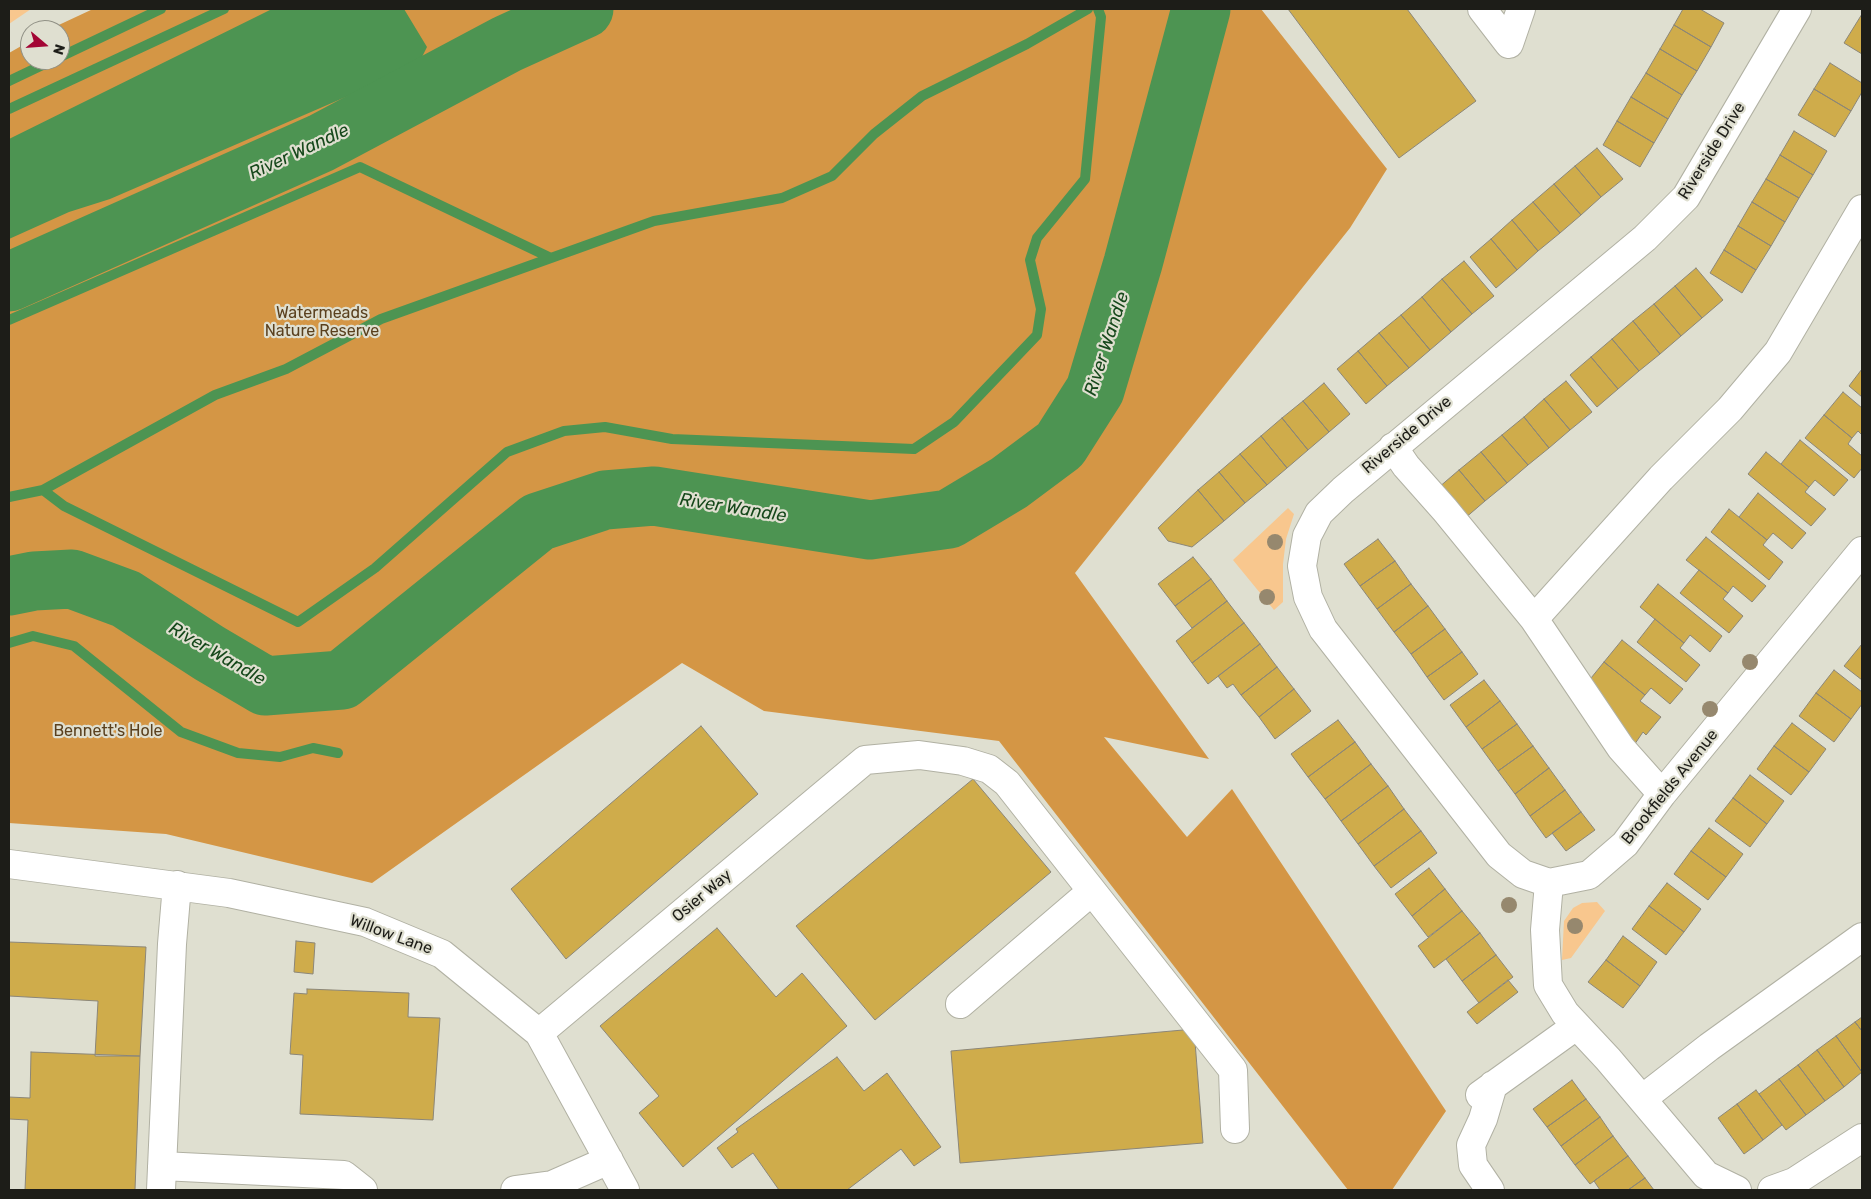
<!DOCTYPE html>
<html>
<head>
<meta charset="utf-8">
<style>
  body { margin:0 }
  #map { position:relative; width:1871px; height:1199px; overflow:hidden; background:#dfdfd0; font-family:Rubik,sans-serif }
  canvas { display:block }
  .frame { position:absolute; inset:0; border:10px solid #1d1d18; pointer-events:none }
  .north { position:absolute; left:20px; top:20px; width:50px; height:50px; box-sizing:border-box; background:#dfdfd0; border:1px solid #919186; border-radius:50%; rotate:108deg; font-size:14px; font-weight:700; line-height:20px; text-align:center; color:#1d1d18 }
  .north::after { content:''; display:block; margin:auto; width:18px; height:22px; background:#a30635; clip-path:polygon(50% 0,100% 100%,50% 72%,0 100%) }
</style>
</head>
<body>
<div id="map">
<canvas width="1871" height="1199"></canvas>
<div class="frame"></div>
<div class="north">N</div>
</div>
<script>
const ctx = document.querySelector('canvas').getContext('2d');
ctx.lineJoin = 'round';
function fill(path, color) {
  ctx.fillStyle = color;
  ctx.fill(path, 'evenodd');
}
function poly(rows) {
  const path = new Path2D();
  for (const r of rows) {
    path.moveTo(r[0], r[1]);
    for (let i = 2; i < r.length; i += 2) path.lineTo(r[i], r[i + 1]);
  }
  return path;
}
function stroke(path, color, width, dash) {
  ctx.strokeStyle = color;
  ctx.lineWidth = width;
  ctx.lineCap = dash ? 'butt' : 'round';
  ctx.setLineDash(dash || []);
  ctx.stroke(path);
}
function label(font, color, halo, rows, align = 'center') {
  ctx.font = font + ' Rubik,sans-serif';
  ctx.lineWidth = 4.5;
  ctx.setLineDash([]);
  ctx.textBaseline = 'middle';
  ctx.strokeStyle = halo;
  ctx.fillStyle = color;
  for (const [text, x, y, turn = 0] of rows) {
    ctx.save();
    ctx.translate(x, y);
    ctx.rotate((+turn || 0) * Math.PI / 180);
    ctx.textAlign = isNaN(turn) ? turn : align;
    if (halo) ctx.strokeText(text, 0, 0);
    ctx.fillText(text, 0, 0);
    ctx.restore();
  }
}
fill(poly([
  [9,9,31,9,9,24],
  [1288,508,1294,514,1286,539,1283,564,1283,602,1274,610,1233,560],
  [1597,902,1605,911,1571,958,1562,960,1564,921,1573,908,1582,903]
]), '#f8c78e');
fill(poly([
  [93,9,1261,9,1387,169,1350,228,1075,573,1209,759,1104,737,1187,837,1232,789,1446,1111,1392,1190,1348,1190,999,741,764,711,682,663,372,883,166,834,9,823,9,53,30,41,30,60,60,60,60,30,48,30]
]), '#d49645');
fill(poly([
  [272,9,404,9,427,47,415,71,385,80,110,199,69,212,9,239,9,139]
]), '#4d9452');
stroke(poly([
  [60,57,161,9],
  [415,71,431,85],
  [9,81,53,60],
  [9,109,224,9],
  [9,320,360,167,551,258],
  [43,490,64,506,298,622,375,568,507,452,564,431,605,427,672,439,914,449,954,422,1037,335,1041,309,1030,260,1037,238,1085,179,1101,17,1098,9],
  [9,497,43,490,215,395,286,369,381,319,654,221,782,198,832,176,874,134,922,96,1027,44,1088,9],
  [9,643,33,636,74,646,181,732,238,753,280,757,313,748,338,753]
]), '#4d9452', 10);
stroke(poly([
  [9,282,321,143,507,44,584,9],
  [9,586,34,581,72,579,126,599,209,653,265,686,342,680,538,522,605,500,654,496,870,530,949,519,1009,483,1060,445,1095,390,1133,263,1201,9]
]), '#4d9452', 59);
const building = poly([
  [1288,9,1407,9,1476,101,1399,158,1288,9],
  [1683,9,1700,9,1724,23,1711,47,1674,25,1683,9],
  [1862,14,1862,54,1844,43,1862,14],
  [1674,25,1711,47,1697,71,1660,49,1674,25],
  [1660,49,1697,71,1682,95,1646,73,1660,49],
  [1830,63,1862,83,1862,92,1851,111,1814,89,1830,63],
  [1646,73,1682,95,1668,119,1631,97,1646,73],
  [1814,89,1851,111,1835,137,1798,115,1814,89],
  [1631,97,1668,119,1654,143,1617,121,1631,97],
  [1617,121,1654,143,1640,167,1603,145,1617,121],
  [1794,131,1827,151,1813,175,1780,155,1794,131],
  [1597,148,1623,179,1601,197,1575,166,1597,148],
  [1780,155,1813,175,1799,198,1766,179,1780,155],
  [1575,166,1601,197,1581,215,1554,184,1575,166],
  [1766,179,1799,198,1785,222,1752,202,1766,179],
  [1554,184,1581,215,1560,233,1533,202,1554,184],
  [1533,202,1560,233,1538,251,1512,220,1533,202],
  [1752,202,1785,222,1771,246,1738,226,1752,202],
  [1512,220,1538,251,1517,270,1491,239,1512,220],
  [1738,226,1771,246,1756,270,1724,250,1738,226],
  [1491,239,1517,270,1496,288,1470,257,1491,239],
  [1724,250,1756,270,1742,293,1710,273,1724,250],
  [1464,261,1494,296,1472,314,1442,279,1464,261],
  [1696,268,1723,300,1702,318,1675,286,1696,268],
  [1442,279,1472,314,1451,332,1422,297,1442,279],
  [1675,286,1702,318,1681,336,1654,304,1675,286],
  [1422,297,1451,332,1430,350,1401,315,1422,297],
  [1654,304,1681,336,1660,354,1633,321,1654,304],
  [1401,315,1430,350,1409,368,1379,333,1401,315],
  [1633,321,1660,354,1639,371,1612,339,1633,321],
  [1379,333,1409,368,1387,386,1358,351,1379,333],
  [1612,339,1639,371,1618,389,1591,357,1612,339],
  [1358,351,1387,386,1366,404,1337,369,1358,351],
  [1591,357,1618,389,1597,407,1570,375,1591,357],
  [1862,369,1862,397,1849,386,1862,369],
  [1566,381,1592,412,1570,430,1544,399,1566,381],
  [1324,383,1350,414,1329,432,1303,401,1324,383],
  [1843,392,1862,408,1862,435,1858,431,1852,438,1824,415,1843,392],
  [1544,399,1570,430,1549,448,1524,417,1544,399],
  [1303,401,1329,432,1308,450,1282,418,1303,401],
  [1824,415,1852,438,1848,444,1862,456,1862,468,1854,478,1805,438,1824,415],
  [1524,417,1549,448,1528,465,1502,435,1524,417],
  [1282,418,1308,450,1287,468,1261,436,1282,418],
  [1502,435,1528,465,1507,483,1481,452,1502,435],
  [1261,436,1287,468,1267,485,1240,454,1261,436],
  [1800,440,1848,480,1834,496,1815,480,1809,487,1781,464,1800,440],
  [1481,452,1507,483,1485,501,1459,470,1481,452],
  [1766,452,1809,487,1805,492,1826,509,1811,526,1748,474,1766,452],
  [1240,454,1267,485,1245,503,1219,472,1240,454],
  [1459,470,1485,501,1464,519,1438,488,1459,470],
  [1219,472,1245,503,1224,521,1198,490,1219,472],
  [1198,490,1224,521,1192,547,1168,541,1158,528,1198,490],
  [1758,493,1806,533,1792,549,1773,533,1767,540,1739,517,1758,493],
  [1729,509,1767,540,1763,545,1783,562,1769,580,1711,532,1729,509],
  [1706,537,1766,586,1752,602,1733,586,1728,593,1686,560,1706,537],
  [1378,539,1395,561,1360,586,1344,564,1378,539],
  [1193,557,1211,579,1175,606,1158,584,1193,557],
  [1395,561,1411,584,1377,609,1360,586,1395,561],
  [1699,570,1728,593,1723,599,1743,616,1729,633,1680,593,1699,570],
  [1211,579,1227,601,1192,628,1175,606,1211,579],
  [1411,584,1428,606,1394,632,1377,609,1411,584],
  [1658,584,1722,636,1710,652,1690,635,1684,643,1640,607,1658,584],
  [1227,601,1244,623,1192,663,1176,641,1227,601],
  [1428,606,1445,629,1411,654,1394,632,1428,606],
  [1655,619,1684,643,1680,648,1700,665,1686,682,1637,642,1655,619],
  [1244,623,1260,644,1208,684,1192,663,1244,623],
  [1445,629,1462,652,1427,677,1411,654,1445,629],
  [1622,640,1683,689,1670,704,1651,688,1645,695,1604,662,1622,640],
  [1260,644,1277,667,1241,695,1233,684,1227,688,1218,676,1260,644],
  [1862,644,1862,680,1844,666,1862,644],
  [1462,652,1478,674,1444,700,1427,677,1462,652],
  [1604,662,1645,695,1640,701,1661,717,1646,735,1643,732,1630,751,1603,709,1608,703,1587,683,1604,662],
  [1277,667,1294,689,1259,717,1241,695,1277,667],
  [1834,670,1862,692,1862,704,1851,719,1816,693,1834,670],
  [1484,680,1500,701,1466,727,1450,705,1484,680],
  [1294,689,1311,711,1275,739,1259,717,1294,689],
  [1816,693,1851,719,1834,742,1799,716,1816,693],
  [1500,701,1517,724,1482,749,1466,727,1500,701],
  [1338,720,1355,742,1308,777,1291,754,1338,720],
  [1792,723,1826,749,1809,772,1774,746,1792,723],
  [1517,724,1533,746,1498,771,1482,749,1517,724],
  [701,726,758,794,566,959,511,889,701,726],
  [1355,742,1371,764,1325,799,1308,777,1355,742],
  [1533,746,1549,768,1515,794,1498,771,1533,746],
  [1774,746,1809,772,1791,795,1757,769,1774,746],
  [1371,764,1388,786,1341,821,1325,799,1371,764],
  [1549,768,1565,790,1530,816,1515,794,1549,768],
  [1750,775,1784,801,1767,824,1733,798,1750,775],
  [973,779,1051,872,875,1020,796,926,973,779],
  [1388,786,1404,809,1358,844,1341,821,1388,786],
  [1565,790,1581,812,1546,838,1530,816,1565,790],
  [1733,798,1767,824,1750,847,1715,821,1733,798],
  [1404,809,1421,831,1374,866,1358,844,1404,809],
  [1581,812,1595,830,1566,851,1552,833,1581,812],
  [1709,828,1743,854,1726,877,1691,851,1709,828],
  [1421,831,1437,853,1391,888,1374,866,1421,831],
  [1691,851,1726,877,1708,900,1674,874,1691,851],
  [1429,868,1445,889,1412,916,1395,894,1429,868],
  [1667,883,1701,909,1684,932,1649,906,1667,883],
  [1445,889,1462,911,1428,937,1412,916,1445,889],
  [1649,906,1684,932,1666,955,1632,929,1649,906],
  [1462,911,1480,933,1434,968,1418,946,1462,911],
  [717,928,776,997,802,973,847,1026,683,1167,639,1113,659,1096,600,1026,717,928],
  [1480,933,1496,955,1462,981,1446,959,1480,933],
  [1623,936,1657,962,1640,986,1606,960,1623,936],
  [296,941,315,943,313,974,294,972,296,941],
  [9,942,146,947,140,1056,95,1056,98,1001,9,996,9,942],
  [1496,955,1513,977,1479,1003,1462,981,1496,955],
  [1606,960,1640,986,1623,1008,1588,982,1606,960],
  [1508,980,1518,992,1477,1024,1467,1012,1508,980],
  [307,989,409,993,408,1017,440,1018,433,1120,300,1114,303,1055,290,1054,294,993,307,994,307,989],
  [1862,1017,1862,1031,1855,1022,1862,1017],
  [1855,1022,1862,1031,1862,1072,1836,1036,1855,1022],
  [1194,1029,1203,1143,960,1163,951,1051,1194,1029],
  [1836,1036,1862,1072,1844,1087,1817,1050,1836,1036],
  [1817,1050,1844,1087,1825,1101,1798,1065,1817,1050],
  [31,1052,140,1056,135,1190,25,1190,28,1120,9,1119,9,1097,30,1098,31,1052],
  [837,1057,864,1091,887,1073,941,1147,914,1166,901,1149,847,1190,779,1190,753,1153,732,1168,717,1148,738,1132,736,1129,837,1057],
  [1798,1065,1825,1101,1806,1115,1779,1079,1798,1065],
  [1779,1079,1806,1115,1786,1130,1759,1094,1779,1079],
  [1572,1080,1586,1099,1547,1127,1533,1109,1572,1080],
  [1756,1090,1782,1125,1763,1140,1737,1104,1756,1090],
  [1586,1099,1600,1117,1561,1146,1547,1127,1586,1099],
  [1737,1104,1763,1140,1744,1154,1718,1118,1737,1104],
  [1600,1117,1613,1136,1575,1165,1561,1146,1600,1117],
  [1613,1136,1628,1156,1590,1184,1575,1165,1613,1136],
  [1628,1156,1645,1178,1628,1190,1600,1190,1594,1181,1628,1156],
  [1645,1178,1654,1190,1628,1190,1645,1178]
]);
fill(building, '#cfac4b');
stroke(building, '#8b8678', 1);
const minor = poly([
  [1482,9,1509,44,1521,9],
  [1393,447,1406,466,1445,510,1534,619,1621,748,1662,794],
  [1534,619,1661,478,1730,409,1778,352,1862,209],
  [9,864,229,893,365,922,442,954,539,1033,625,1190],
  [1549,883,1523,874,1499,855,1323,629,1308,597,1302,566,1307,536,1319,513,1343,490,1645,238,1686,197,1797,9],
  [960,1004,1092,891],
  [539,1033,865,760,919,755,963,761,989,769,1007,783,1233,1070,1235,1129],
  [1480,1095,1576,1026],
  [1642,1099,1709,1047,1862,937],
  [162,1166,344,1175,363,1190],
  [161,1190,172,944,177,885],
  [515,1190,552,1185,609,1160],
  [1490,1190,1473,1165,1471,1145,1483,1119,1493,1085],
  [1737,1190,1706,1175,1608,1059,1565,1013,1548,985,1545,930,1549,883,1589,875,1625,844,1662,794,1862,551],
  [1772,1190,1794,1182,1862,1138]
]);
stroke(minor, '#b1b1a3', 30);
stroke(minor, '#fff', 28);
ctx.fillStyle = '#96886e';
for (const [x, y] of [
  [1275,542],
  [1267,597],
  [1750,662],
  [1710,709],
  [1509,905],
  [1575,926]
]) {
  ctx.beginPath();
  ctx.arc(x, y, 8, 0, 2 * Math.PI);
  ctx.fill();
}
label('16px', '#1d1d18', '#dfdfd0', [
  ["Riverside Drive",1712,151,-58],
  ["Riverside Drive",1407,435,-40],
  ["Brookfields Avenue",1670,787,-51],
  ["Osier Way",702,896,-40],
  ["Willow Lane",391,935,20]
]);
label('16px', '#5a401e', '#dfdfd0', [
  ["Watermeads",322,313],
  ["Nature Reserve",322,331],
  ["Bennett's Hole",108,731]
]);
label('italic 18px', '#16481b', '#dfdfd0', [
  ["River Wandle",299,152,-25],
  ["River Wandle",1107,344,-72],
  ["River Wandle",733,508,9],
  ["River Wandle",217,654,30]
]);
</script>
</body>
</html>
